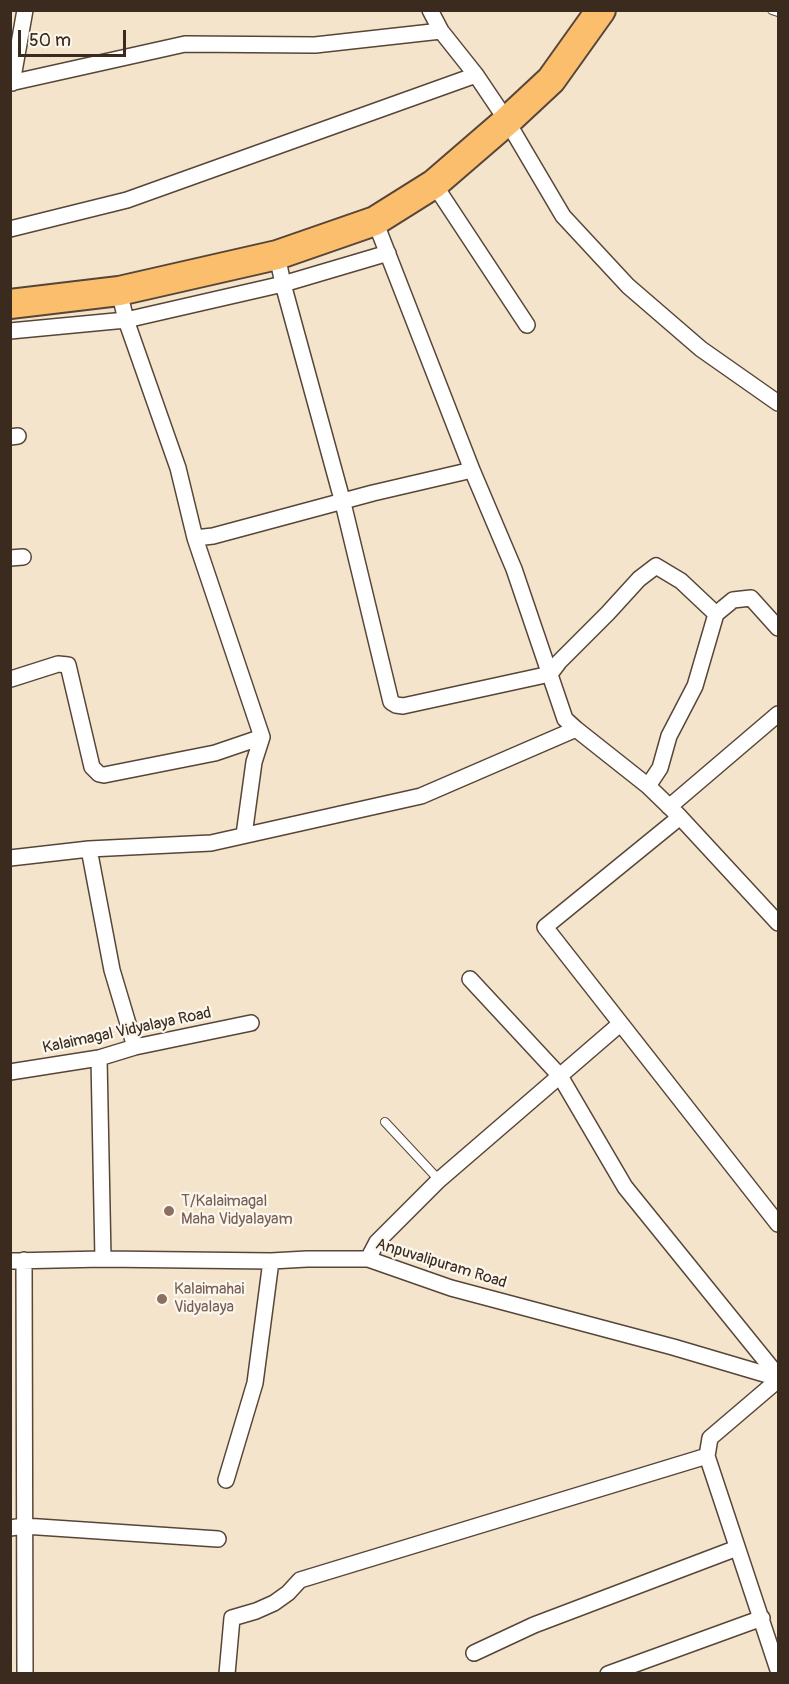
<!DOCTYPE html>
<html>
<head>
<meta charset="utf-8">
<style>
  body { margin:0 }
  #map { position:relative; width:789px; height:1684px; overflow:hidden; background:#f5e4cc; font-family:Pangolin,sans-serif }
  canvas { display:block }
  .frame { position:absolute; inset:0; border:12px solid #3b2a1e; pointer-events:none }
  .scale { position:absolute; left:18px; top:30px; width:108px; height:27px; box-sizing:border-box; border:3px solid #3b2a1e; border-top:0; padding-left:8px; font-size:18px; line-height:21px; white-space:nowrap; color:#3b2a1e; -webkit-text-stroke:4px #fbf7ec; paint-order:stroke }
</style>
</head>
<body>
<div id="map">
<canvas width="789" height="1684"></canvas>
<div class="frame"></div>
<div class="scale">50 m</div>
</div>
<script>
const ctx = document.querySelector('canvas').getContext('2d');
ctx.lineJoin = 'round';
function poly(rows) {
  const path = new Path2D();
  for (const r of rows) {
    path.moveTo(r[0], r[1]);
    for (let i = 2; i < r.length; i += 2) path.lineTo(r[i], r[i + 1]);
  }
  return path;
}
function stroke(path, color, width, dash) {
  ctx.strokeStyle = color;
  ctx.lineWidth = width;
  ctx.lineCap = dash ? 'butt' : 'round';
  ctx.setLineDash(dash || []);
  ctx.stroke(path);
}
function label(font, color, halo, rows, align = 'center') {
  ctx.font = font + ' Pangolin,sans-serif';
  ctx.lineWidth = 4.5;
  ctx.setLineDash([]);
  ctx.textBaseline = 'middle';
  ctx.strokeStyle = halo;
  ctx.fillStyle = color;
  for (const [text, x, y, turn = 0] of rows) {
    ctx.save();
    ctx.translate(x, y);
    ctx.rotate((+turn || 0) * Math.PI / 180);
    ctx.textAlign = isNaN(turn) ? turn : align;
    if (halo) ctx.strokeText(text, 0, 0);
    ctx.fillText(text, 0, 0);
    ctx.restore();
  }
}
const lane = poly([
  [772,10,778,12],
  [385,1122,439,1180]
]);
const street = poly([
  [430,10,441,31],
  [10,83,185,44,315,45,441,31,476,75,507,121,563,216,628,286,701,349,778,403],
  [12,83,25,10],
  [434,184,527,325],
  [375,221,472,470,514,569,565,719,576,729],
  [10,229,127,200,476,75],
  [277,255,283,284,343,503,391,702,396,705,403,706,550,674,559,662,608,613,639,579,656,566,681,581,716,614],
  [119,291,126,320,178,468,195,538,262,737,254,762,244,835],
  [10,331,126,320,283,284,388,253],
  [10,437,18,436],
  [195,538,213,536,373,493,472,470],
  [10,558,23,557],
  [11,679,58,664,68,665,92,767,99,774,104,775,215,753,262,737],
  [648,786,660,768,669,736,695,686,716,614,733,600,751,598,778,628],
  [669,807,778,714],
  [680,817,545,927,778,1224],
  [89,849,112,970,135,1047],
  [10,858,89,849,211,843,421,796,576,729,648,786,680,817,778,923],
  [470,979,560,1076,625,1187,778,1376],
  [99,1058,103,1259],
  [10,1072,99,1058,135,1047,251,1023],
  [368,1259,377,1242,439,1180,620,1024],
  [24,1260,25,1674],
  [10,1261,103,1259,271,1261,307,1259,368,1259,451,1288,673,1347,778,1378],
  [778,1380,710,1438,707,1456,778,1670],
  [226,1480,255,1383,271,1261],
  [10,1528,24,1526,218,1539],
  [474,1653,534,1625,737,1548],
  [227,1674,232,1618,256,1611,274,1603,288,1593,300,1580,707,1456],
  [608,1674,762,1618]
]);
const highway = poly([
  [10,304,119,291,277,255,375,221,434,184,507,121,551,80,601,10]
]);
stroke(lane, '#574638', 10);
stroke(street, '#574638', 18);
stroke(highway, '#574638', 32);
stroke(lane, '#fff', 8);
stroke(street, '#fff', 15);
stroke(highway, '#fabe6d', 28);
for (const [x, y, r, color] of [
  [169,1211,6,"#8d6e63"],
  [162,1299,6,"#8d6e63"]
]) {
  const dot = new Path2D();
  dot.arc(x, y, r, 0, 2 * Math.PI);
  ctx.fillStyle = color;
  ctx.fill(dot);
  stroke(dot, '#fbf7ec', 2);
}
label('16px', '#3b2a1e', '#fbf7ec', [
  ["Kalaimagal Vidyalaya Road",127,1031,-12],
  ["Anpuvalipuram Road",441,1264,17]
]);
label('16px', '#785e54', '#fbf7ec', [
  ["T/Kalaimagal",181,1202],
  ["Maha Vidyalayam",181,1220],
  ["Kalaimahai",174,1290],
  ["Vidyalaya",174,1308]
], 'left');
</script>
</body>
</html>
